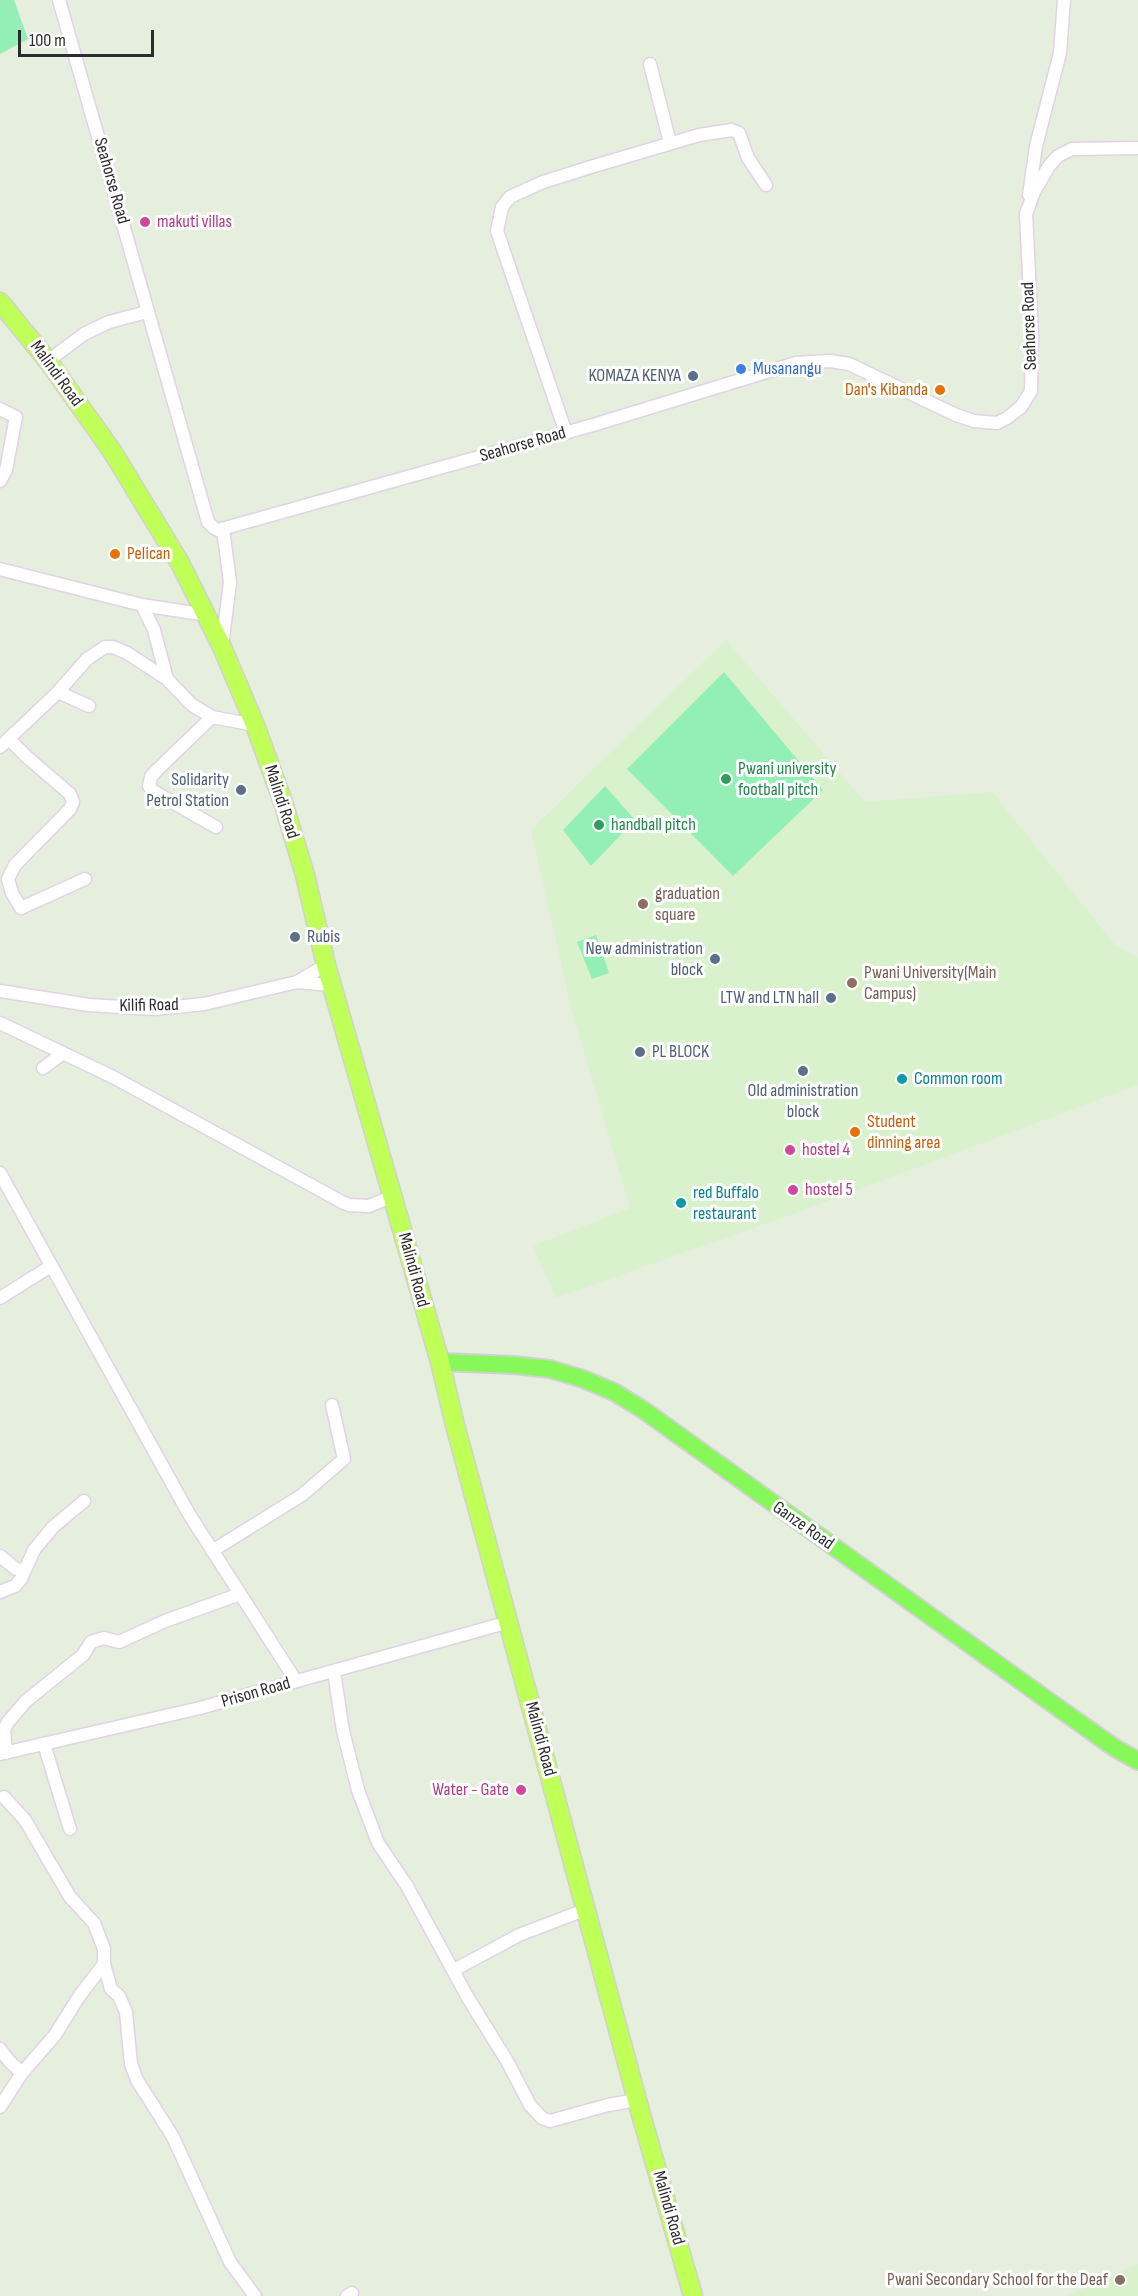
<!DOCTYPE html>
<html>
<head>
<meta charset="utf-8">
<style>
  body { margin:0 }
  #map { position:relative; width:1138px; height:2296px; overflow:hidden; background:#e6eede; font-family:"Sofia Sans Condensed",sans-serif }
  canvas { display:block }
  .scale { position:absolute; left:18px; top:30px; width:136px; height:27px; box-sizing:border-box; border:3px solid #2c2c2c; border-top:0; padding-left:8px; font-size:18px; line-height:21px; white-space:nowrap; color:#2c2c2c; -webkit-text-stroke:4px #fff; paint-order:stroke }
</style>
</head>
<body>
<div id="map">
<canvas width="1138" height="2296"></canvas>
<div class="scale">100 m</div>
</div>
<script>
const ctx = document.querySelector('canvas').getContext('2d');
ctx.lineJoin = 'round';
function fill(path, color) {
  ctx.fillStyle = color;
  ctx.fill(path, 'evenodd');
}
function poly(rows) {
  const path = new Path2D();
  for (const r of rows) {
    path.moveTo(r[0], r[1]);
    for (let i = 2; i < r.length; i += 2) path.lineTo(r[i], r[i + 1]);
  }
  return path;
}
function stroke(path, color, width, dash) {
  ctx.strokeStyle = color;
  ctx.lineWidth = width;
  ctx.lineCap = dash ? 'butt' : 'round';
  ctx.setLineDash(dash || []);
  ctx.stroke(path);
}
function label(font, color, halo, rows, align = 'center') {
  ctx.font = font + ' "Sofia Sans Condensed",sans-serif';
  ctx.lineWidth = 6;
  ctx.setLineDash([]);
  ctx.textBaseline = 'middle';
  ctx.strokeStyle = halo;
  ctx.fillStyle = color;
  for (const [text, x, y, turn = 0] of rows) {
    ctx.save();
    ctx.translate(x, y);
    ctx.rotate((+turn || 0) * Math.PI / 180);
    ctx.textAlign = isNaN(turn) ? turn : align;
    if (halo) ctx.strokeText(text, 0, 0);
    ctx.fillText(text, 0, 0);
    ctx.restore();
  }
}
fill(poly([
  [726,640,865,802,992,792,1116,946,1138,958,1138,1085,787,1216,556,1298,533,1246,630,1208,571,1008,531,830],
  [1138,2264,1138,2296,1067,2296]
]), '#daf1cd');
fill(poly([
  [0,0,14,0,28,39,0,54],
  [724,672,823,790,733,876,627,769],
  [605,786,635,820,591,866,563,830],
  [596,935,609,973,592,979,577,942]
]), '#93efb5');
const minor = poly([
  [59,0,208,522,214,528,218,530,593,425,796,363,830,361,849,364,956,415,974,421,997,423,1007,418,1021,407,1031,391,1032,335,1026,214,1034,192,1049,166,1058,156,1072,149,1138,148],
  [650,64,670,143],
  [1029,195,1036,146,1060,53,1064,0],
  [48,361,84,334,109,322,147,312],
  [0,409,16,417,6,470,0,481],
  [566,433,497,231,502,207,510,197,543,182,594,166,699,135,732,130,739,133,748,158,766,185],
  [0,569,142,605,207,615],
  [142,605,154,630,167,679],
  [222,646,230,582,223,529],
  [58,692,89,706],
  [212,717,157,770,151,777,149,786,153,791,216,827],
  [9,739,27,757,70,794,73,802,70,809,15,865,8,879,12,893,21,908,85,879],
  [0,747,58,692,87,659,105,647,113,647,127,653,167,679,192,705,212,717,255,725],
  [297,982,326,965],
  [0,991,89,1005,155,1009,204,1004,297,982,331,985],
  [0,1023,113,1077,342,1202,349,1205,369,1206,393,1196],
  [43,1068,62,1054],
  [0,1173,189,1514,296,1681],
  [0,1298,51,1266],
  [212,1551,302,1495,344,1459,332,1405],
  [0,1556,16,1569,24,1571],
  [0,1592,15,1586,21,1579,34,1550,53,1527,84,1501],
  [334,1672,343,1731,358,1790,378,1843,407,1886,468,1998,507,2061,530,2105,542,2118,550,2121,608,2105,637,2100],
  [44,1744,70,1829],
  [6,1753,4,1730,8,1722,26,1701,83,1655,91,1642,104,1638,119,1642,165,1621,240,1594],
  [0,1754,200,1708,509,1622],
  [104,1964,111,1989,119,1996,126,2012,131,2064,137,2080,173,2137,230,2262,255,2296],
  [454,1970,519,1935,587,1909],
  [0,2049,9,2061,22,2073],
  [0,2107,22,2073,55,2035,80,1995,104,1964,104,1949,94,1923,70,1897,25,1820,4,1797],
  [347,2296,352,2293]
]);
const major = poly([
  [440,1362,514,1365,550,1369,583,1379,614,1392,642,1409,1057,1707,1115,1748,1138,1761]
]);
const highway = poly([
  [0,302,48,361,112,451,180,563,222,647,255,725,283,802,305,875,326,965,440,1362,455,1425,640,2111,693,2296]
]);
stroke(minor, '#e1d3e5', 15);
stroke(major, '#d1d1d1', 20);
stroke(highway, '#d1d1d1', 21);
stroke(minor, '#fff', 12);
stroke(major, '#87f859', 16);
stroke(highway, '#c0ff58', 18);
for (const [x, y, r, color] of [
  [145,222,6,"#d1479c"],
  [741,369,6,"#3f7fe0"],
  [693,376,6,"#5c6f8a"],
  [940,390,6,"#e8710a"],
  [115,554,6,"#e8710a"],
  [726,779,6,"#2e9e5b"],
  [241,790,6,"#5c6f8a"],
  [599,825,6,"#2e9e5b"],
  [643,904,6,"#8d6e63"],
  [295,937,6,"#5c6f8a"],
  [715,959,6,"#5c6f8a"],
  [852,983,6,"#8d6e63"],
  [831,998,6,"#5c6f8a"],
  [640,1052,6,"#5c6f8a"],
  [803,1071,6,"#5c6f8a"],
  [902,1079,6,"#0f9aa8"],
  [855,1132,6,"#e8710a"],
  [790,1150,6,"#d1479c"],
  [793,1190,6,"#d1479c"],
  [681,1203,6,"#0f9aa8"],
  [521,1790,6,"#d1479c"],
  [1120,2280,6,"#8d6e63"]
]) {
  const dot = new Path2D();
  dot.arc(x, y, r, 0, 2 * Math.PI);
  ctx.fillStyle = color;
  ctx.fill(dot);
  stroke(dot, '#fff', 2);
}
label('18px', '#2c2c2c', '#fff', [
  ["Seahorse Road",111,181,74],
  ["Seahorse Road",1030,326,-92],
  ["Malindi Road",56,374,54],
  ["Seahorse Road",523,445,-16],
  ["Malindi Road",281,802,72],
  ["Kilifi Road",149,1006,-1],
  ["Malindi Road",413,1270,75],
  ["Ganze Road",803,1526,35],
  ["Prison Road",256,1693,-16],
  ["Malindi Road",540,1739,75],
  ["Malindi Road",668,2208,74]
]);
label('18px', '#b23c85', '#fff', [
  ["makuti villas",157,222],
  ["hostel 4",802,1150],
  ["hostel 5",805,1190],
  ["Water - Gate",509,1790,"right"]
], 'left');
label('18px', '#366cbe', '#fff', [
  ["Musanangu",753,369]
], 'left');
label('18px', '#4e5e75', '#fff', [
  ["KOMAZA KENYA",681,376],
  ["Solidarity",229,780],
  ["Petrol Station",229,801],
  ["Rubis",307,937,"left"],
  ["New administration",703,949],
  ["block",703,970],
  ["LTW and LTN hall",819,998],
  ["PL BLOCK",652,1052,"left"],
  ["Old administration",803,1091,"center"],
  ["block",803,1112,"center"]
], 'right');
label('18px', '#c56008', '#fff', [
  ["Dan's Kibanda",928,390,"right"],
  ["Pelican",127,554],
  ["Student",867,1122],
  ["dinning area",867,1143]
], 'left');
label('18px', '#27864d', '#fff', [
  ["Pwani university",738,769],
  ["football pitch",738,790],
  ["handball pitch",611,825]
], 'left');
label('18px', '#785e54', '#fff', [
  ["graduation",655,894],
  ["square",655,915],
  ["Pwani University(Main",864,973],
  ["Campus)",864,994],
  ["Pwani Secondary School for the Deaf",1108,2280,"right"]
], 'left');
label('18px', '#0d838f', '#fff', [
  ["Common room",914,1079],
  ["red Buffalo",693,1193],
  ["restaurant",693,1214]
], 'left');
</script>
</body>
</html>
